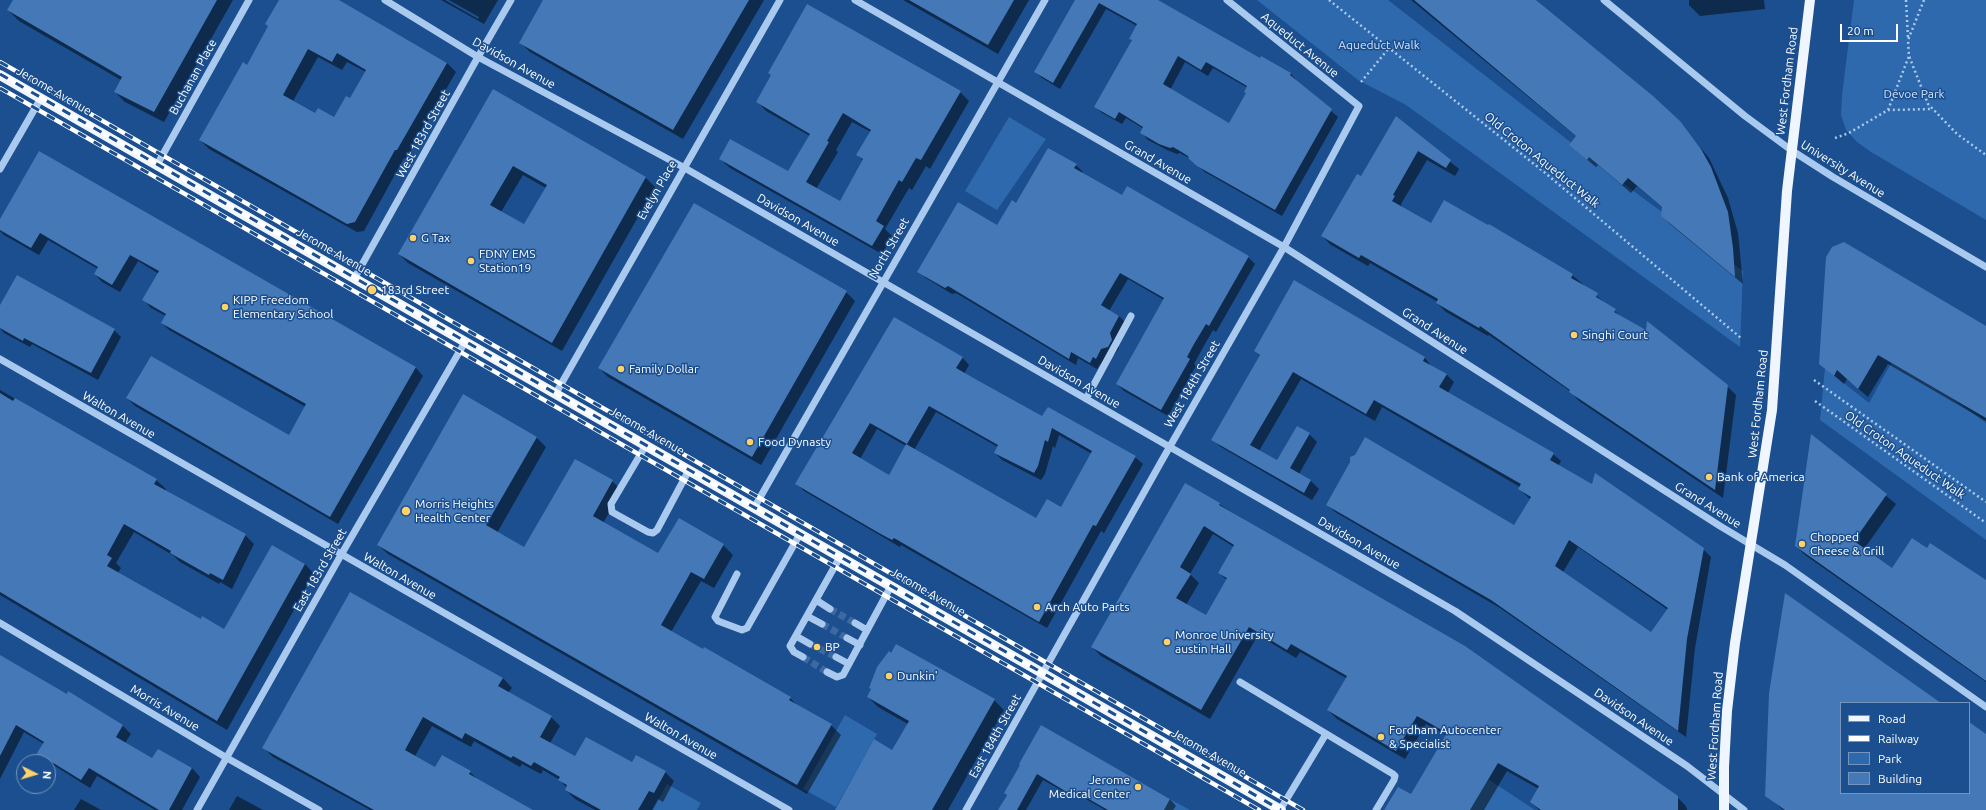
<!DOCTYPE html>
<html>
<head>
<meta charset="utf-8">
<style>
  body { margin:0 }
  #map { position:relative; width:1986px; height:810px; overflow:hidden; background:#1b4f8f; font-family:Ubuntu,sans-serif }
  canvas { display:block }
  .legend { position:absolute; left:1840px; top:702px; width:130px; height:92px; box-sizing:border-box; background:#1b4f8f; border:1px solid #7695bc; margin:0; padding:5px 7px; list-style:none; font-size:12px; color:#fff }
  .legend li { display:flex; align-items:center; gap:8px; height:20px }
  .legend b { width:20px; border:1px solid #7695bc }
  .north { position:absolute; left:16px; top:754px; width:40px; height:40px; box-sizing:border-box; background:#1b4f8f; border:1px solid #7695bc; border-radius:50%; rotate:95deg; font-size:11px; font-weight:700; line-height:16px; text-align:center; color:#fff }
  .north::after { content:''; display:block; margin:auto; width:14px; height:18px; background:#ffd166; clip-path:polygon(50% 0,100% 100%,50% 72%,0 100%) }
  .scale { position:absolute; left:1840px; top:24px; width:58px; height:18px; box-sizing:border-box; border:2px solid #fff; border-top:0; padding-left:5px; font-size:12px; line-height:14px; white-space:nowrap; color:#fff; -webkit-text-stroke:3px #1b4f8f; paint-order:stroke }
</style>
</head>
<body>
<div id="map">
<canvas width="1986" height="810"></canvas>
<ul class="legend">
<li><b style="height:5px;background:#f0f6ff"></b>Road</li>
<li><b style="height:5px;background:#fff"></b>Railway</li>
<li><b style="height:11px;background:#2e69ad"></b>Park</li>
<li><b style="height:11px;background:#4478b7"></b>Building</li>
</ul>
<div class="north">N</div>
<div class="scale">20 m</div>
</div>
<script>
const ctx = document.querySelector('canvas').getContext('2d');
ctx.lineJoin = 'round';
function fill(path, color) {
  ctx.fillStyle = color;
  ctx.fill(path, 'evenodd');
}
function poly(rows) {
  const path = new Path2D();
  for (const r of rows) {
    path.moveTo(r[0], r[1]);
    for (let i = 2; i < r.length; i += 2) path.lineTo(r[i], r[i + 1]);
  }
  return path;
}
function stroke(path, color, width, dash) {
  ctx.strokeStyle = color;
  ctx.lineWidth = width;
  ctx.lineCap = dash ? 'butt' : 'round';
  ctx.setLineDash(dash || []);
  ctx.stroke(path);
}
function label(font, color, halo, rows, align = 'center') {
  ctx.font = font + ' Ubuntu,sans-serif';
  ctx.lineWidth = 3;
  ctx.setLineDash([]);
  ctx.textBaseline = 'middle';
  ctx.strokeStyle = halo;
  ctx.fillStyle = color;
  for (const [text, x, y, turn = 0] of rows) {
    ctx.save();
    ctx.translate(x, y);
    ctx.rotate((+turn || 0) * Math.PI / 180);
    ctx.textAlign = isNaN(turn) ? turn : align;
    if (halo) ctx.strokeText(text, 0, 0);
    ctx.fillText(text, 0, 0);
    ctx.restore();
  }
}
fill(poly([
  [1257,0,1388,0,1632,190,1743,271,1740,347,1406,105,1358,80],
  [1854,0,1986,0,1986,220,1871,152,1857,142,1846,130,1841,115,1842,95],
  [1009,117,1046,139,997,210,965,191],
  [1895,356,1986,423,1986,540,1820,420,1825,368,1869,403],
  [845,715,877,734,836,807,803,789],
  [1488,779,1535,810,1470,810],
  [667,784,701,803,697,810,653,810],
  [1170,799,1190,810,1164,810]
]), '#2e69ad');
fill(poly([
  [14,0,233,0,164,122,125,102,115,92,121,80,19,21,8,10],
  [280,0,336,0,447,63,456,72,406,159,404,158,364,231,357,232,209,149,200,140,247,66,269,26],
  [318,57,342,70,347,62,366,72,350,100,335,118,315,114,293,101],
  [441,0,445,0,478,19,479,17,449,0,498,0,484,24],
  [545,0,764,0,683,139,530,52,520,42],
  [903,0,1029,0,998,54],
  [1076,0,1157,0,1260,59,1261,57,1291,74,1297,81,1297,82,1338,117,1282,216,1205,172,1189,158,1180,153,1177,154,1167,150,1148,140,1142,133,1144,129,1126,118,1122,124,1102,113,1095,106,1132,41,1130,39,1137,26,1106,9,1060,89,1042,78,1035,72],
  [1185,62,1208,76,1213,68,1248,88,1247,93,1230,124,1170,90],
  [1411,0,1536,0,1679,122,1709,158,1728,198,1738,233,1743,284,1671,225,1662,216,1663,208,1637,186,1631,193,1598,165,1596,167,1579,153,1570,145,1577,137],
  [1689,0,1764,0,1765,9,1700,16,1689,5],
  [493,90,646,178,655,187,562,351,408,263,399,254],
  [523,175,546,188,525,226,501,212],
  [960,92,969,101,930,169,926,166,912,190,909,188,885,229,892,236,882,254,730,168,720,159,788,173,810,136,766,111,757,101],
  [852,122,871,132,858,155,863,161,840,203,816,189,838,152,836,150],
  [1396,117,1459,169,1455,176,1427,160,1401,204,1402,208,1431,224,1572,275,1624,319,1727,386,1736,395,1723,498,1579,401,1570,391,1489,335,1488,336,1446,312,1437,303,1438,302,1370,263,1368,266,1331,245,1322,236,1361,178],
  [39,152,416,368,423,376,338,524,135,406,127,398,289,436,306,407,169,330,162,323,166,316,151,308,144,300,159,274,138,261,120,292,102,282,95,274,98,269,48,240,39,255,4,235,0,231,0,221],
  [1076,165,1083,172,1082,174,1122,196,1248,257,1255,264,1216,332,1213,330,1201,351,1194,364,1196,366,1168,416,1124,391,1117,384,1164,300,1128,279,1109,311,1119,316,1126,323,1116,340,1119,348,1115,354,1108,356,1103,365,1100,364,1097,369,1078,358,1076,365,956,293,952,294,926,278,919,271,998,227,1017,204],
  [1294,282,1425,358,1432,367,1446,374,1454,382,1448,393,1553,454,1561,461,1558,466,1703,549,1711,557,1695,648,1686,737,1500,608,1335,512,1327,504,1514,526,1530,499,1519,489,1520,487,1382,407,1375,421,1301,379,1259,451,1278,462,1309,434,1317,442,1299,474,1311,481,1319,489,1312,500,1221,447,1213,440,1260,356,1255,351],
  [1578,547,1668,610,1652,633,1563,572],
  [846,292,855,301,761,465,608,377,599,368],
  [0,307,114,330,121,337,98,380,32,344,30,347,4,333,0,328],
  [894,318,962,357,969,365,964,374,1043,418,1135,457,1143,464,1104,533,1101,531,1047,628,901,545,900,547,804,491,797,484],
  [936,412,998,447,995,453,1002,460,1041,480,1045,474,1053,446,1055,448,1059,435,1092,454,1062,508,1037,519,914,450],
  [877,429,906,446,889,476,860,459],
  [1986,327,1986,421,1888,364,1868,397,1847,379,1844,384,1820,364],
  [0,390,156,480,166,489,165,491,245,535,254,544,232,589,220,582,219,584,180,562,174,556,134,532,116,563,121,568,118,573,201,620,225,630,273,546,305,564,314,574,227,730,0,595],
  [1812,436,1896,504,1864,549,1892,569,1927,549,1986,581,1986,682,1805,555,1796,546],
  [536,437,546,447,497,533,525,549,612,481,622,491,603,523,659,555,723,545,733,555,714,588,701,581,671,632,790,698,799,707,831,725,841,735,807,794,388,554,378,545],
  [1219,504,1677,797,1686,806,1687,810,1539,810,1531,802,1539,789,1507,771,1484,810,1384,810,1399,788,1412,796,1447,736,1426,724,1405,759,1337,719,1328,710,1346,678,1300,652,1296,658,1258,635,1210,719,1101,656,1092,647],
  [1213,534,1234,547,1219,573,1227,580,1206,617,1186,605,1199,583,1190,574],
  [0,656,123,726,131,734,125,743,153,760,192,768,200,777,182,810,155,810,97,776,90,788,47,761,38,753,44,744,24,732,0,779],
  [503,678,512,688,508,693,551,717,560,726,550,743,576,758,632,764,665,772,674,781,663,802,658,799,652,810,595,810,575,799,566,790,567,788,560,780,543,770,541,774,522,764,520,767,474,741,471,747,432,726,415,756,436,768,442,756,470,772,479,781,531,810,370,810,273,757,264,748],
  [1770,693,1940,703,1841,703,1841,793,1969,793,1969,724,1986,736,1986,810,1783,810,1766,795],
  [868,697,994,700,1004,710,948,810,840,810,893,751,908,724,878,707],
  [1042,726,1170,799,1176,806,1173,810,1105,810,1079,795,1077,799,1043,780,1026,810,999,810],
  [237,796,263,810,229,810],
  [81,799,101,810,74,810]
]), '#0007');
fill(poly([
  [13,0,217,0,154,112,114,92,122,77,7,10],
  [279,0,339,0,447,63,397,150,395,150,355,222,347,224,199,140,243,62,247,65,268,26,265,24],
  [308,49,332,62,337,53,366,70,350,98,346,96,334,117,318,108,315,113,283,95],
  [543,0,749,0,673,130,519,43],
  [909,0,1014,0,988,45],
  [1075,0,1158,0,1260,58,1261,56,1291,73,1290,75,1332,109,1275,210,1197,166,1189,159,1188,156,1180,151,1173,147,1170,148,1159,144,1140,133,1143,127,1119,112,1115,119,1094,107,1132,40,1129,39,1137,24,1099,3,1053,83,1034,72],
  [1178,56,1201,70,1206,62,1247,86,1244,92,1246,93,1229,123,1163,84],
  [1414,0,1536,0,1653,96,1680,121,1701,149,1711,167,1728,212,1733,248,1735,277,1661,216,1662,207,1628,178,1622,185,1589,157,1587,160,1569,145,1576,136],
  [807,4,961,91,921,160,916,158,902,182,899,180,876,221,884,226,872,246,719,159,730,139,788,171,810,134,756,102,771,75,768,73],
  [843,113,871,130,856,155,863,159,840,201,806,182,829,142,827,141],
  [493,89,646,177,552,343,398,254],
  [513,166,547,185,524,224,490,205],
  [1396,116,1451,160,1446,168,1418,151,1393,195,1395,196,1392,201,1431,223,1444,200,1488,225,1489,224,1573,274,1571,278,1598,293,1596,297,1616,309,1614,312,1646,330,1647,321,1728,385,1715,490,1569,392,1570,390,1480,326,1479,328,1436,303,1438,299,1361,255,1359,258,1321,236,1357,174,1361,176],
  [1048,148,1077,164,1074,168,1122,195,1127,186,1249,256,1209,326,1206,324,1194,344,1187,357,1190,359,1161,410,1116,384,1164,298,1120,273,1101,305,1119,316,1110,333,1112,340,1108,347,1101,349,1096,359,1093,357,1090,363,1071,352,1069,359,948,286,945,288,917,272,958,202,997,225,1012,200,1016,203],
  [39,151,416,367,330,517,126,398,151,356,289,435,306,404,161,323,166,314,142,300,159,271,130,255,112,285,94,274,98,267,40,233,31,248,0,230,0,219],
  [694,203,847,291,752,457,598,368],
  [1844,242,1986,326,1986,418,1878,355,1858,389,1837,370,1834,376,1819,364,1826,257,1832,247],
  [17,275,115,329,91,373,24,338,23,341,0,328,0,305],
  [1294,280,1425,357,1423,361,1447,374,1439,387,1554,453,1550,460,1592,484,1595,473,1704,548,1687,639,1678,731,1491,600,1326,505,1350,462,1350,457,1355,455,1365,437,1514,525,1531,497,1518,489,1521,484,1374,400,1366,414,1293,372,1250,445,1277,460,1297,426,1310,433,1290,468,1311,480,1304,493,1211,440,1260,355,1254,351],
  [1569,540,1668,608,1651,632,1555,566],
  [894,317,963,357,956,368,977,380,1042,416,1048,407,1136,456,1096,526,1093,525,1039,622,894,538,892,540,879,533,795,484],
  [929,406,998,445,994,453,1034,473,1038,466,1045,440,1048,442,1052,428,1092,451,1061,507,1047,499,1036,518,906,444,889,475,852,453,870,423,907,444],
  [0,393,13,401,15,398,157,479,154,484,246,534,223,580,210,573,209,575,170,553,171,551,124,524,107,555,112,558,107,566,201,619,202,616,224,629,272,545,305,564,217,721,0,592],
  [463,394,537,437,486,525,524,547,575,459,613,480,593,516,658,553,679,518,724,544,704,579,691,572,661,625,703,649,704,647,791,697,789,700,832,724,797,785,377,545],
  [1811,434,1887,494,1854,541,1892,568,1912,538,1927,548,1930,543,1986,580,1986,681,1795,546],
  [1185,483,1220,503,1219,505,1465,646,1678,796,1678,810,1541,810,1530,802,1539,786,1498,763,1470,810,1384,810,1398,787,1411,794,1447,733,1417,716,1396,751,1327,710,1347,676,1291,644,1287,650,1249,627,1201,710,1091,647],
  [1204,526,1234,545,1218,573,1227,578,1206,615,1176,598,1191,574,1180,567],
  [350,592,503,678,498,686,552,716,540,737,575,756,586,737,632,762,636,755,666,771,654,793,649,791,638,810,601,810,565,790,567,785,558,780,560,777,534,762,531,766,513,756,511,758,465,733,462,739,423,717,405,750,435,767,442,755,471,771,469,774,533,810,374,810,262,748],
  [1785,593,1941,703,1841,703,1841,793,1969,793,1969,722,1986,734,1986,810,1785,810,1765,796,1769,693],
  [896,644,995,699,932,810,835,810,874,739,892,750,909,721,867,697,871,689,869,688,877,667,889,651,891,653],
  [0,655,67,694,68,691,123,725,116,737,152,758,158,749,192,768,169,810,159,810,89,768,81,780,37,753,44,742,16,725,0,756],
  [1041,725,1170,799,1164,810,1108,810,1073,790,1070,794,1037,774,1017,810,998,810,1007,795,1004,793,1020,765,1019,764]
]), '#4478b7');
stroke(poly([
  [830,609,855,623],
  [822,624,847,638],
  [810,644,836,657],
  [803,657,827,672]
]), '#3d69a0', 7, [7, 3.5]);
stroke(poly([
  [1329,0,1544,172,1741,338],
  [1906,0,1908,38],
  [1924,0,1908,40,1909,56,1928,104,1957,134,1986,155],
  [1361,82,1389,48],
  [1888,110,1909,56],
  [1835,138,1849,133,1888,110,1933,109],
  [1814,380,1986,502],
  [1815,401,1986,523]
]), '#a9c9ee', 2.5, [2, 3]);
stroke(poly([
  [385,0,478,57,683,167,1455,611,1687,766,1744,810],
  [855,0,1284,247,1720,526,1785,565,1986,707],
  [1604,0,1745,116,1791,150,1833,177,1986,267],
  [157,165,249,0],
  [0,169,41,98],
  [354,279,478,57,511,0],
  [0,359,789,810],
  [556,393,780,0],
  [1086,399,1131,316],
  [646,445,611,504,612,512,648,532,653,533,657,530,689,470],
  [754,508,1045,0],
  [737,574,715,617,718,621,742,630,747,628,800,534],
  [816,600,830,609],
  [807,616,822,624],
  [0,623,227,758,319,810],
  [855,623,867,630],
  [796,636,810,644],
  [847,638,860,645],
  [803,657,794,652,790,646,840,557],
  [836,657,849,664],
  [827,672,837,677,843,675,891,586],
  [1240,682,1393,774,1395,776,1394,780,1376,810],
  [197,810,341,555,465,342],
  [966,810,1161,462,1284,247,1359,106,1227,0],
  [1280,810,1326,734]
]), '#a9c9ee', 7);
stroke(poly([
  [0,75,1281,810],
  [1724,810,1724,767,1727,711,1735,643,1772,410,1787,191,1810,0]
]), '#f0f6ff', 10);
const rail = poly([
  [0,62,1303,810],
  [0,74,1281,810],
  [0,88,1259,810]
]);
stroke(rail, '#fff', 4.5);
stroke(rail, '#1b4f8f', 3, [9]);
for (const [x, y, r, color] of [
  [413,238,4,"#ffd166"],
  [471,261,4,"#ffd166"],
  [372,290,5,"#ffd166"],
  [225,307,4,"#ffd166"],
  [1574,335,4,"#ffd166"],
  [621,369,4,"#ffd166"],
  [750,442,4,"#ffd166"],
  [1709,477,4,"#ffd166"],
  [406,511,5,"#ffd166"],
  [1802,544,4,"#ffd166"],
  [1037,607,4,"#ffd166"],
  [1167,642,4,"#ffd166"],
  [817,647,4,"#ffd166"],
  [889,676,4,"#ffd166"],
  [1381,737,4,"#ffd166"],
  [1138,787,4,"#ffd166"]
]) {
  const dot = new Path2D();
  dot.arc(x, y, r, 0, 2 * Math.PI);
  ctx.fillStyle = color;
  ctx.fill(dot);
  stroke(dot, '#1b4f8f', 1.5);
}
label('12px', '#fff', '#1b4f8f', [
  ["Aqueduct Avenue",1300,45,39],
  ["Davidson Avenue",514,63,29],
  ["Buchanan Place",193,77,-61],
  ["West Fordham Road",1787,81,-83],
  ["Jerome Avenue",54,91,30],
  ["West 183rd Street",423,134,-61],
  ["Old Croton Aqueduct Walk",1542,160,39],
  ["Grand Avenue",1158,162,30],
  ["University Avenue",1843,169,32],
  ["Evelyn Place",657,190,-60],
  ["Davidson Avenue",798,220,30],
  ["North Street",889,248,-60],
  ["Jerome Avenue",334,252,30],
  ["Grand Avenue",1435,331,33],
  ["Davidson Avenue",1079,382,30],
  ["West 184th Street",1192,384,-60],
  ["West Fordham Road",1758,404,-84],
  ["Walton Avenue",119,415,30],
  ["Jerome Avenue",647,431,30],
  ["Old Croton Aqueduct Walk",1905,455,35],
  ["Grand Avenue",1708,505,32],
  ["Davidson Avenue",1359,543,30],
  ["East 183rd Street",320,570,-60],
  ["Walton Avenue",400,576,30],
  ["Jerome Avenue",928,592,30],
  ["Morris Avenue",165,708,31],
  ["Davidson Avenue",1634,717,34],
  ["West Fordham Road",1715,726,-86],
  ["Walton Avenue",681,736,30],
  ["East 184th Street",995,736,-61],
  ["Jerome Avenue",1209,753,30]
]);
label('12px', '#cfe3fa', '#1b4f8f', [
  ["Aqueduct Walk",1379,45],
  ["Devoe Park",1914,94]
]);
label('12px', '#fff', '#1b4f8f', [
  ["G Tax",421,238],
  ["FDNY EMS",479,254],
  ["Station19",479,268],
  ["183rd Street",381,290],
  ["KIPP Freedom",233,300],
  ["Elementary School",233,314],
  ["Singhi Court",1582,335],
  ["Family Dollar",629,369],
  ["Food Dynasty",758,442],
  ["Bank of America",1717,477],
  ["Morris Heights",415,504],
  ["Health Center",415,518],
  ["Chopped",1810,537],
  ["Cheese & Grill",1810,551],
  ["Arch Auto Parts",1045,607],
  ["Monroe University",1175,635],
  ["austin Hall",1175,649],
  ["BP",825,647],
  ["Dunkin'",897,676],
  ["Fordham Autocenter",1389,730],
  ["& Specialist",1389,744],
  ["Jerome",1130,780,"right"],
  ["Medical Center",1130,794,"right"]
], 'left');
</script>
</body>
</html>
